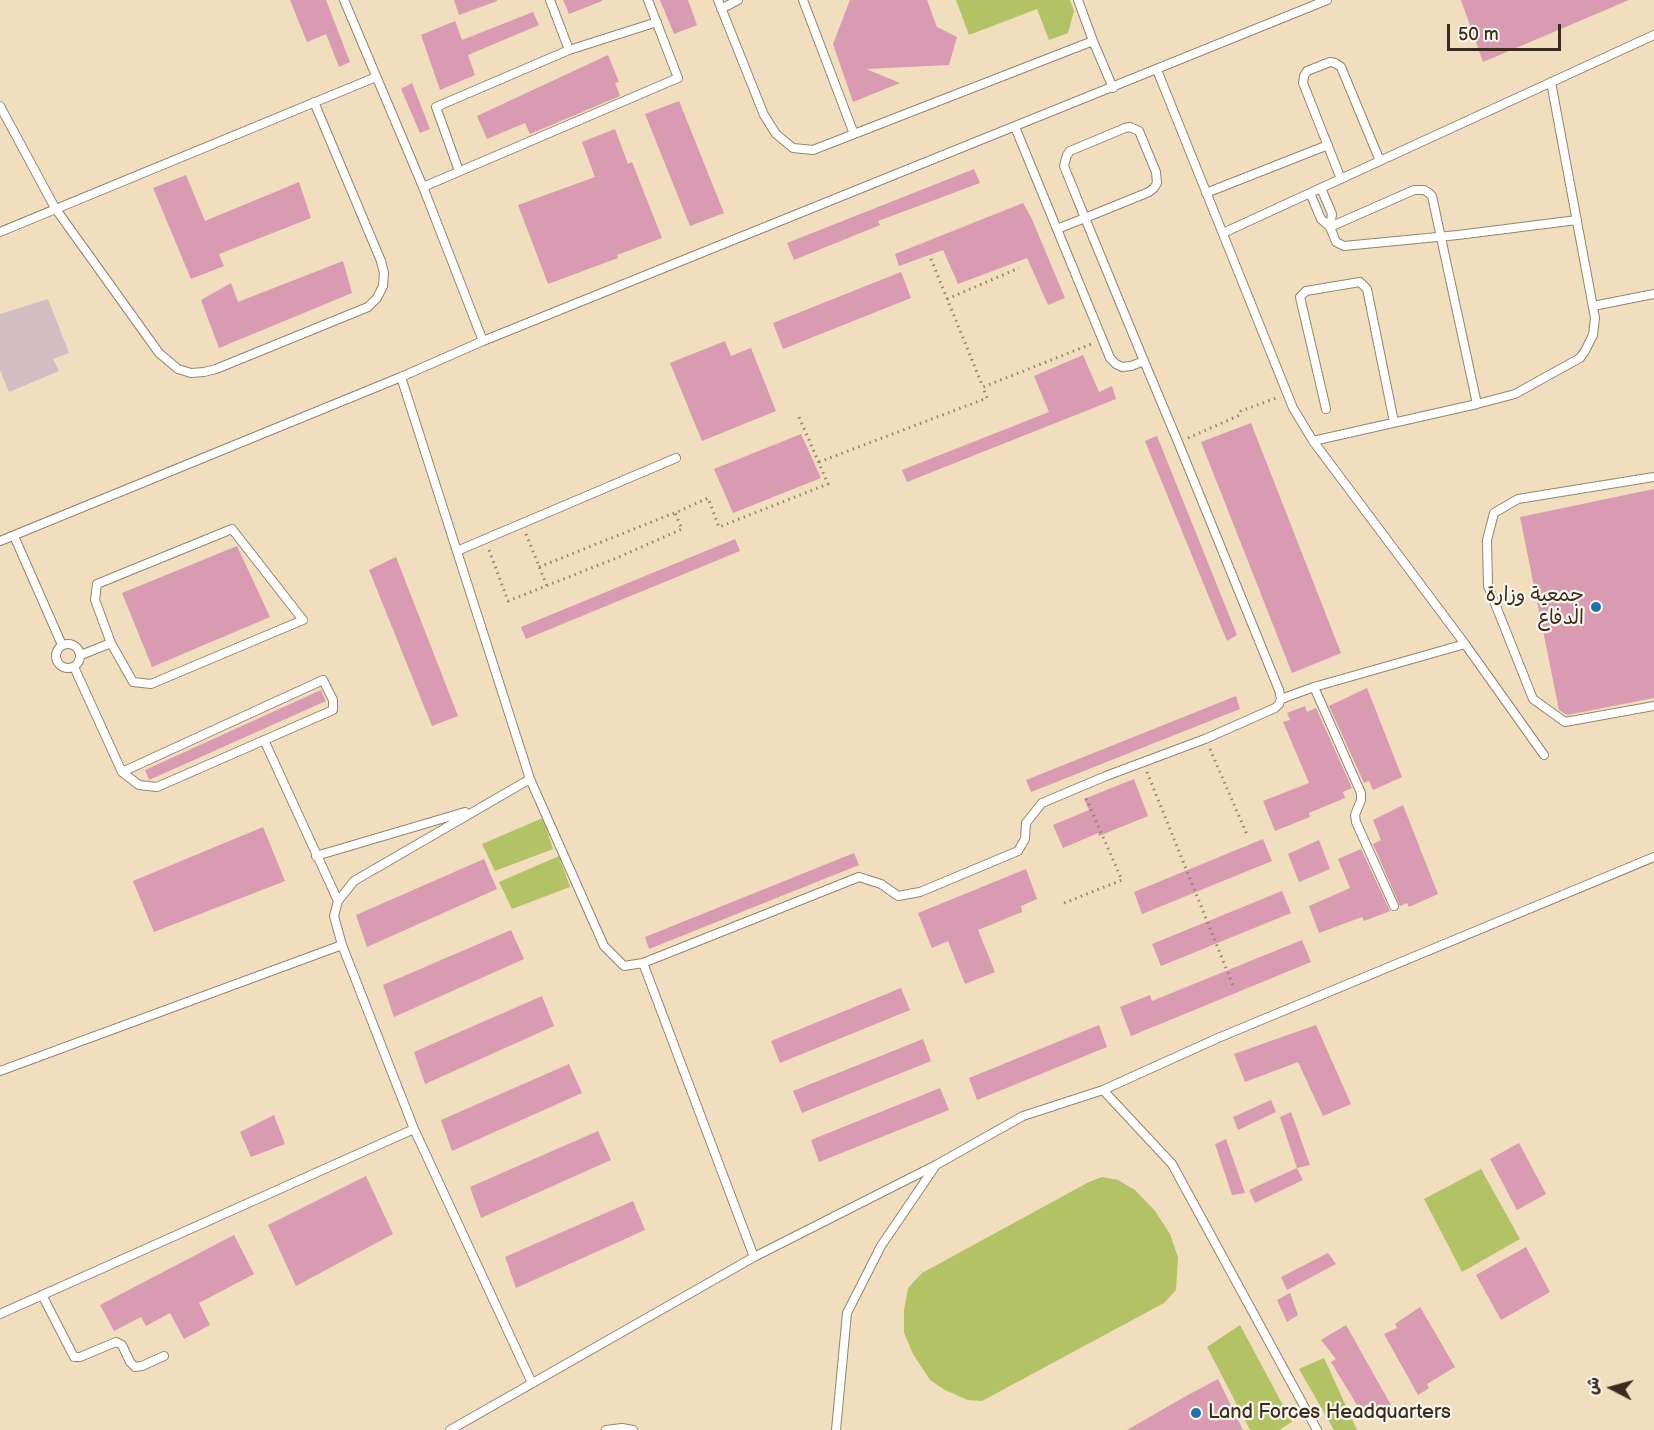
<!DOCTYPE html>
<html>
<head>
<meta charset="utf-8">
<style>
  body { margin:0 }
  #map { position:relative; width:1654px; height:1430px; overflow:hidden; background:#f1debe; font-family:"Balsamiq Sans","Playpen Sans Arabic",sans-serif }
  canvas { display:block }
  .north { position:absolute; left:1582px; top:1358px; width:60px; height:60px; -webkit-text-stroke:4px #fbf7ec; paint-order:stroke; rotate:276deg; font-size:16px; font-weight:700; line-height:24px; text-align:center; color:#3b2a1e }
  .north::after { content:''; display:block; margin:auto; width:21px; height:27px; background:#3b2a1e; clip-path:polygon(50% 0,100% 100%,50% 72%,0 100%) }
  .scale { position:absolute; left:1447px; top:24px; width:114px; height:27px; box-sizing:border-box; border:3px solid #3b2a1e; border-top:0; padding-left:8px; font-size:18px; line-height:21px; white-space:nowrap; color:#3b2a1e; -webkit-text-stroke:4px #fbf7ec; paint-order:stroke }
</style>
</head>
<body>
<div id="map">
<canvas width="1654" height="1430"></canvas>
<div class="north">ش</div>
<div class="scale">50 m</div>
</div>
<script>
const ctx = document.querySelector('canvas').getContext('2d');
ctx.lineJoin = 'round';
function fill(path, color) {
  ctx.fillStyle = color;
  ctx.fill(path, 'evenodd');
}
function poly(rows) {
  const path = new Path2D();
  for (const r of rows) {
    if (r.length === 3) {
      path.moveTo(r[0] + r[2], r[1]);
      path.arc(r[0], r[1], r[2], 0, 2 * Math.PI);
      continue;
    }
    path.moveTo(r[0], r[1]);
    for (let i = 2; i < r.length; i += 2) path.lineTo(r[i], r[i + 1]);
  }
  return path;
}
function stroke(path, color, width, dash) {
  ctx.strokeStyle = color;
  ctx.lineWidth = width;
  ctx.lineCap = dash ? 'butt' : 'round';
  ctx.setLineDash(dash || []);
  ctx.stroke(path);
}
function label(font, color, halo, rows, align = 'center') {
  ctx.font = font + ' "Balsamiq Sans","Playpen Sans Arabic",sans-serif';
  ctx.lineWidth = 4.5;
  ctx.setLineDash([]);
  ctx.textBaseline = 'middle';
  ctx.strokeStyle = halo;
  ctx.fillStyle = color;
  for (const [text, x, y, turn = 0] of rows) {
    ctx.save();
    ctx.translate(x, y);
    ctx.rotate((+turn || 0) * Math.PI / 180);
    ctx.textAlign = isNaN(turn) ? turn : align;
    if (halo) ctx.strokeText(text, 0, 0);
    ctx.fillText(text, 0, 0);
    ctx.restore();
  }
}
fill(poly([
  [48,299,69,353,53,359,59,371,9,392,0,370,0,314]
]), '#d2bec2');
fill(poly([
  [956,0,1070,0,1074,11,1068,33,1049,40,1037,9,969,35],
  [543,818,553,849,495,871,482,844],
  [559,856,570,887,512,909,499,882],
  [1481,1169,1520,1239,1462,1272,1424,1199],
  [1102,1177,1118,1180,1135,1190,1155,1211,1170,1234,1178,1257,1176,1290,1164,1303,982,1401,968,1400,945,1390,930,1380,913,1354,904,1333,904,1310,908,1288,922,1273,1089,1182],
  [1240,1325,1292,1422,1279,1430,1250,1430,1207,1347],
  [1324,1358,1357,1430,1334,1430,1299,1369]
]), '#b2c265');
fill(poly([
  [290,0,326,0,350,62,339,67,326,34,307,42],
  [454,0,497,0,497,1,459,15],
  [563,0,602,0,602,1,569,14],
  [660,0,688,0,697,25,674,34],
  [850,0,927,0,937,27,957,37,949,65,866,69,900,83,853,102,833,44],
  [1461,0,1629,0,1483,62],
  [533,12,539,25,468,55,475,75,440,90,421,35,455,21,462,40],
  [608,55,619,82,615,83,620,96,530,134,525,123,487,139,477,116],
  [412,83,430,129,420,133,401,89],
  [679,101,724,213,690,226,645,114],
  [615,129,628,164,632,162,662,238,617,255,618,258,548,284,518,205,595,177,582,142],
  [974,169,980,183,878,221,880,225,794,260,787,243],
  [186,175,205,221,299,182,311,218,219,254,224,266,191,279,153,188],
  [1023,203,1031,217,1065,298,1048,305,1027,258,958,284,943,250,899,266,895,254],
  [343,261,352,293,219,348,201,300,231,283,238,302],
  [901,272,911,298,783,349,773,323],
  [725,341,731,356,751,348,776,411,702,441,670,363],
  [1083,355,1099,392,1112,386,1116,399,907,482,902,470,1049,412,1034,376],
  [1251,423,1341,653,1292,673,1201,442],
  [801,434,821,478,733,513,714,469],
  [1157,436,1237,635,1227,641,1145,441],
  [1654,489,1654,698,1567,715,1559,710,1520,517],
  [735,539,740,551,526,639,521,627],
  [237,546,270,617,152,667,122,593],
  [396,557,458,716,432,726,369,570],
  [1367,688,1402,777,1373,790,1369,781,1364,783,1329,706],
  [321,690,326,701,149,780,145,770],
  [1236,696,1240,709,1031,792,1026,780],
  [1305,706,1307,712,1316,708,1352,788,1343,792,1345,798,1309,813,1310,817,1275,831,1263,801,1309,783,1283,722,1290,720,1287,713],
  [1134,779,1148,816,1099,836,1098,833,1063,848,1053,825,1089,810,1084,799],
  [1403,805,1438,894,1409,907,1407,903,1400,906,1373,844,1381,840,1373,820],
  [263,827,285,881,154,932,133,881],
  [1263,839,1272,861,1142,914,1134,892],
  [1319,840,1330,869,1299,882,1288,854],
  [1361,849,1390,911,1364,921,1362,917,1319,933,1309,906,1350,888,1338,859],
  [854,853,859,865,649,949,645,937],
  [484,859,497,889,367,947,356,915],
  [1026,869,1037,899,1021,906,1022,912,978,930,995,972,965,984,948,941,932,948,918,913],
  [1282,891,1291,913,1161,966,1152,944],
  [511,930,524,959,394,1017,383,985],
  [1302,940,1311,962,1131,1036,1120,1007,1150,995,1152,1001],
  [901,988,910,1010,780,1063,771,1041],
  [542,996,554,1026,425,1084,414,1052],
  [1099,1025,1107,1047,977,1100,969,1078],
  [1316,1025,1351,1104,1323,1116,1298,1062,1245,1082,1234,1054],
  [923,1039,931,1061,802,1113,793,1091],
  [569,1064,582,1093,452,1151,441,1120],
  [940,1088,949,1110,819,1162,811,1140],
  [1271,1100,1276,1112,1238,1130,1233,1117],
  [1291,1112,1310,1165,1297,1168,1280,1117],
  [274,1115,285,1144,251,1157,240,1132],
  [598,1131,611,1160,481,1218,470,1187],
  [1226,1139,1245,1193,1232,1195,1215,1144],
  [1519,1143,1546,1194,1517,1210,1490,1159],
  [1297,1168,1303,1180,1255,1203,1249,1190],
  [366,1176,393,1234,296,1286,268,1225],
  [633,1201,645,1230,516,1288,505,1257],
  [234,1235,254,1274,199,1303,210,1325,184,1339,170,1313,146,1326,141,1317,114,1331,100,1305],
  [1526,1247,1550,1292,1501,1320,1476,1275],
  [1328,1253,1336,1264,1287,1290,1281,1277],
  [1290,1293,1298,1315,1287,1322,1277,1300],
  [1420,1307,1455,1367,1427,1384,1429,1388,1418,1395,1384,1334,1397,1328,1395,1324],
  [1346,1325,1391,1405,1366,1420,1331,1362,1336,1359,1321,1340],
  [1218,1379,1243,1430,1127,1430,1186,1396]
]), '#d89bb1');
const lane = poly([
  [344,0,423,187,483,341],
  [550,0,569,50],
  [718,0,764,115,776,134,793,148,813,150,1093,41],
  [803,0,854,134],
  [1078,0,1093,41,1113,88],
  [721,9,738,0],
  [1157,70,1293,408,1313,441,1465,644,1544,755],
  [0,106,55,208,159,353,178,369,191,373,204,372,216,369,368,307,377,298,383,286,384,273,381,261,314,102],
  [1015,127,1110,358,1116,364,1122,367,1131,366,1144,361],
  [459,171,436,107,569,50,657,22],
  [1341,179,1303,83,1304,76,1307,71,1330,62,1335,63,1341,67,1380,161],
  [423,187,678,78,648,0],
  [1321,188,1332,214,1330,227],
  [1206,193,1328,145],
  [1310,193,1321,219,1330,227,1336,242,1344,246,1458,235,1577,220],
  [1330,227,1414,190,1424,190,1429,193,1432,196,1477,404],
  [0,232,376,77],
  [1223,233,1654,35],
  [1593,306,1654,294],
  [401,377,530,779,604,946,624,966,643,963,859,877,881,884,898,896,920,892,1018,851,1025,839,1026,823,1042,803,1106,776,1205,739,1275,708,1279,704,1281,699,1279,690,1178,442,1144,361,1085,218,1066,171,1064,166,1067,155,1070,151,1125,128,1130,127,1139,131,1156,172,1157,183,1154,188,1149,192,1085,218,1057,229],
  [1326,409,1300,297,1306,291,1360,282,1367,289,1394,422],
  [1313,441,1477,404,1515,394,1580,358,1585,351,1593,335,1595,318,1551,82],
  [1654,477,1518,499,1494,513,1487,540,1488,586,1533,699,1565,722,1654,706],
  [232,529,303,620,151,684,133,682,111,643,95,600,97,584,232,529],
  [14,536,62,645],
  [0,541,401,377,483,341,1327,0],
  [457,551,676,458],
  [68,656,12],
  [81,655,111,643],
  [74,667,122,772,139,785,157,787,333,710,333,700,323,680,122,772],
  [1314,687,1361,793,1361,800,1355,815,1356,822,1394,906],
  [1281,699,1314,687,1465,644],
  [264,740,338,901],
  [530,779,354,881,338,901,334,916,342,945,414,1129,532,1383],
  [316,856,465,812],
  [643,963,754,1257],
  [0,1071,342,945],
  [1103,1090,1172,1164,1317,1430],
  [42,1295,74,1357,80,1357,116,1342,122,1345,130,1362,135,1367,142,1366,164,1356],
  [0,1314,414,1129],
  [450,1430,754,1257,936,1165,1023,1116,1103,1090,1218,1038,1654,857],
  [606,1430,622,1428,633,1430],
  [836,1430,847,1313,881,1246,936,1165]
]);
stroke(lane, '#96846e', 10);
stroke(poly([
  [931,259,983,387],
  [947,299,1019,268],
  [1188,438,1240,415,1241,411,1279,397],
  [819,462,987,398,983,387,1094,343],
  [526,534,547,586],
  [489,550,508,601,619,557,682,529,675,513,708,498,719,527,828,484,799,417],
  [539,567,674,513],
  [1210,749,1248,837],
  [1147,772,1234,988],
  [1064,903,1122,880,1085,796]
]), '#96846e', 3, [1.5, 4.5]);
stroke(lane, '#fff', 8);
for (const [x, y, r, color] of [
  [1596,607,6,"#1f6fb2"],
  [1196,1413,6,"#1f6fb2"]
]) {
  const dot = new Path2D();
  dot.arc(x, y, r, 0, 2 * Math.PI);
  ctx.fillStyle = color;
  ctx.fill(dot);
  stroke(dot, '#fbf7ec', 2);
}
label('20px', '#3b2a1e', '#fbf7ec', [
  ["جمعية وزارة",1584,596],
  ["الدفاع",1584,619],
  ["Land Forces Headquarters",1208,1413,"left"]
], 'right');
</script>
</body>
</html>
